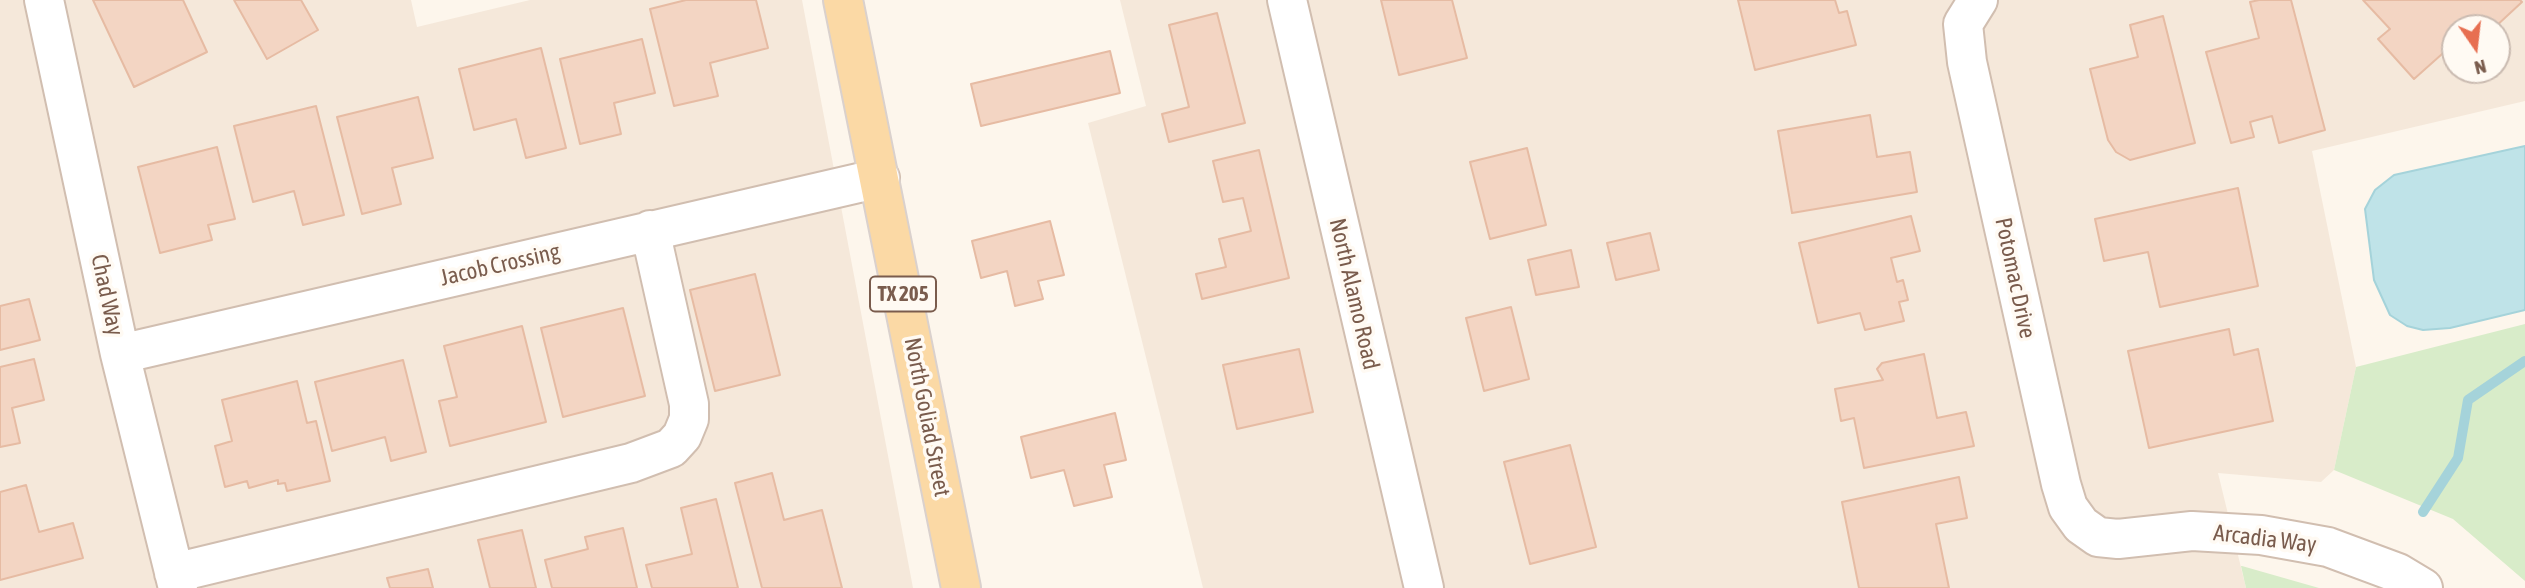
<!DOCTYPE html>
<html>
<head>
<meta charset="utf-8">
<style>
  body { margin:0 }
  #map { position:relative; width:2525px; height:588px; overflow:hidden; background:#fdf6ec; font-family:"Asap Condensed",sans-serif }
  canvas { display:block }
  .north { position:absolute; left:2441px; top:14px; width:70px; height:70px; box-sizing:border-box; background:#fffaf3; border:2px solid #cabbb1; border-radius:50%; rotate:166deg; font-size:19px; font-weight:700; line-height:28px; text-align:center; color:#7a5c4d }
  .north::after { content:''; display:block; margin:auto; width:24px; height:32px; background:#e76f51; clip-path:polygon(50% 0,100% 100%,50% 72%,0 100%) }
</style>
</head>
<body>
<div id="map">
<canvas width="2525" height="588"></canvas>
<div class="north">N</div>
</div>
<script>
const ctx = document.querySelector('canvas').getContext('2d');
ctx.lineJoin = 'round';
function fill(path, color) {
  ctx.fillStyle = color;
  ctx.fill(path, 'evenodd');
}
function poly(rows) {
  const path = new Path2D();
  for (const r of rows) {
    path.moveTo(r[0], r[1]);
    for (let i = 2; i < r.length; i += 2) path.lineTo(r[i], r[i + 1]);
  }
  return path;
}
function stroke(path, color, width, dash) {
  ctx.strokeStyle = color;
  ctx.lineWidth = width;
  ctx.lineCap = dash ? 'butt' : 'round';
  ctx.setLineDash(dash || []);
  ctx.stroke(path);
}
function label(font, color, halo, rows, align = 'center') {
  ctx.font = font + ' "Asap Condensed",sans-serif';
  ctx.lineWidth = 7;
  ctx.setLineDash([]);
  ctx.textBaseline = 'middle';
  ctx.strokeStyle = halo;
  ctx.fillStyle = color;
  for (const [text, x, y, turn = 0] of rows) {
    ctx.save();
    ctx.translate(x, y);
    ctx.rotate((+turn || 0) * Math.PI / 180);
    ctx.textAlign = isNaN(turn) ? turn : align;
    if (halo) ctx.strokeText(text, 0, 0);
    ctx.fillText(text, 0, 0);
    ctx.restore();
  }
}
fill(poly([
  [0,0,411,0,417,27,530,0,802,0,913,588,0,588],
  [1120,0,2525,0,2525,101,2312,151,2356,367,2334,470,2321,482,2218,473,2246,588,1203,588,1088,123,1146,106],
  [2455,28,2497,28,2497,70,2455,70]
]), '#f5e8da');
fill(poly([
  [2525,324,2525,581,2453,519,2334,470,2356,367],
  [2241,566,2242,566,2319,588,2246,588]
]), '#d8ecc9');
const water = poly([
  [2525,146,2525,310,2450,328,2423,330,2407,326,2390,315,2374,280,2365,209,2375,190,2394,175,2525,146]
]);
fill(water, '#bfe3e8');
stroke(water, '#a5d3da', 2);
stroke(poly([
  [2423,512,2458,458,2468,400,2525,361]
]), '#a5d3da', 10);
const building = poly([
  [93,0,183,0,207,52,134,87,93,0],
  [234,0,301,0,318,30,267,59,234,0],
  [686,0,756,0,768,48,710,63,718,96,674,106,650,9,686,0],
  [1381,0,1452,0,1467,58,1399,75,1381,0],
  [1738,0,1835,0,1839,13,1847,11,1856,45,1755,70,1738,0],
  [2259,0,2291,0,2325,130,2279,143,2272,116,2250,122,2254,137,2231,143,2206,52,2259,38,2250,2,2259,0],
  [2363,0,2520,0,2522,2,2494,28,2455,28,2455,51,2451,46,2414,79,2378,39,2390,29,2363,0],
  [1217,13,1245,123,1169,142,1162,114,1189,107,1169,25,1217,13],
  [2163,16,2195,143,2130,160,2116,152,2108,140,2090,69,2138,57,2130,25,2163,16],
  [642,39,655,93,614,103,621,134,580,144,560,59,642,39],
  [541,48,566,148,526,158,516,119,474,130,459,69,541,48],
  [1110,51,1120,93,981,126,971,84,1110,51],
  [418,97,433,158,392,168,401,204,362,214,337,117,418,97],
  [316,106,344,215,303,225,294,191,253,202,234,126,316,106],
  [1870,115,1877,157,1910,152,1917,192,1792,213,1778,131,1870,115],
  [217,147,235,219,208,225,212,240,160,253,138,167,217,147],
  [1527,148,1546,225,1490,239,1470,162,1527,148],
  [1259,150,1289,278,1202,299,1196,274,1226,267,1219,239,1251,231,1243,198,1223,202,1213,161,1259,150],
  [2238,188,2258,286,2160,307,2148,252,2104,261,2095,219,2238,188],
  [1911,216,1920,251,1891,258,1897,282,1903,280,1908,300,1899,302,1904,321,1865,330,1860,313,1818,323,1799,243,1911,216],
  [1050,221,1064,275,1038,281,1043,299,1015,306,1007,271,981,278,972,241,1050,221],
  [1650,233,1659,270,1616,280,1607,243,1650,233],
  [1571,250,1579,287,1536,295,1528,260,1571,250],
  [755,274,780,375,715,391,690,290,755,274],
  [29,299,40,340,0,350,0,306,29,299],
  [1511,307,1529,379,1484,391,1466,318,1511,307],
  [623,308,645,396,563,417,541,328,623,308],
  [522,326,546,422,450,446,439,401,457,397,444,346,522,326],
  [2229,329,2234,355,2258,349,2273,421,2149,448,2128,351,2229,329],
  [1299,349,1313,412,1237,429,1223,365,1299,349],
  [1924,354,1937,418,1966,412,1974,446,1864,468,1854,418,1841,421,1835,389,1883,380,1877,369,1882,363,1924,354],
  [34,359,44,400,12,408,20,443,0,447,0,367,34,359],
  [403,360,426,452,391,461,385,437,332,451,315,382,403,360],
  [297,381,307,423,316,421,330,481,287,491,285,483,278,484,278,480,249,488,247,481,225,487,215,446,232,441,222,400,297,381],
  [1115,413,1126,460,1104,465,1112,497,1074,506,1064,470,1031,478,1021,437,1115,413],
  [1570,445,1596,547,1530,564,1504,462,1570,445],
  [772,473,784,520,822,510,842,588,762,588,735,483,772,473],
  [1959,477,1967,518,1936,524,1949,588,1859,588,1842,502,1959,477],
  [26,485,39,532,73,523,83,558,0,580,0,492,26,485],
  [716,499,738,588,652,588,646,565,692,554,681,508,716,499],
  [623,528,637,588,552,588,545,560,588,549,585,537,623,528],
  [522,530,536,588,490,588,478,540,522,530],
  [428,569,433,588,390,588,387,578,428,569]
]);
fill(building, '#f3d5c3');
stroke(building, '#e6bba3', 2);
const minor = poly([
  [44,0,120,354,178,588],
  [1287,0,1424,588],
  [1978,0,1963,24,1967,62,2061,484,2068,507,2081,525,2098,537,2118,539,2192,531,2261,535,2328,547,2398,573,2423,588],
  [120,354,880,178],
  [174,573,631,463,671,448,682,436,689,419,689,404,650,230]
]);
const major = poly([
  [843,0,961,588]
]);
stroke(minor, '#d1beb0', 42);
stroke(major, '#dad1cd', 42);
stroke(minor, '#fff', 38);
stroke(major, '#fbd9a5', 38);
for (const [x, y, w] of [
  [903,294,66]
]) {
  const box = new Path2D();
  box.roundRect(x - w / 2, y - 17.5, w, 35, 5);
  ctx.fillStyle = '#fffaf3';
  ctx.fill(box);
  stroke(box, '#7a5c4d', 2);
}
label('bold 21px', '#7a5c4d', null, [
  ["TX 205",903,294]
]);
label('23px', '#7a5c4d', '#fffaf3', [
  ["Jacob Crossing",500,265,-13],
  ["Potomac Drive",2015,278,78],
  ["North Alamo Road",1354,294,77],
  ["Chad Way",107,295,78],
  ["North Goliad Street",927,417,79],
  ["Arcadia Way",2265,539,7]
]);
</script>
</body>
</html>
